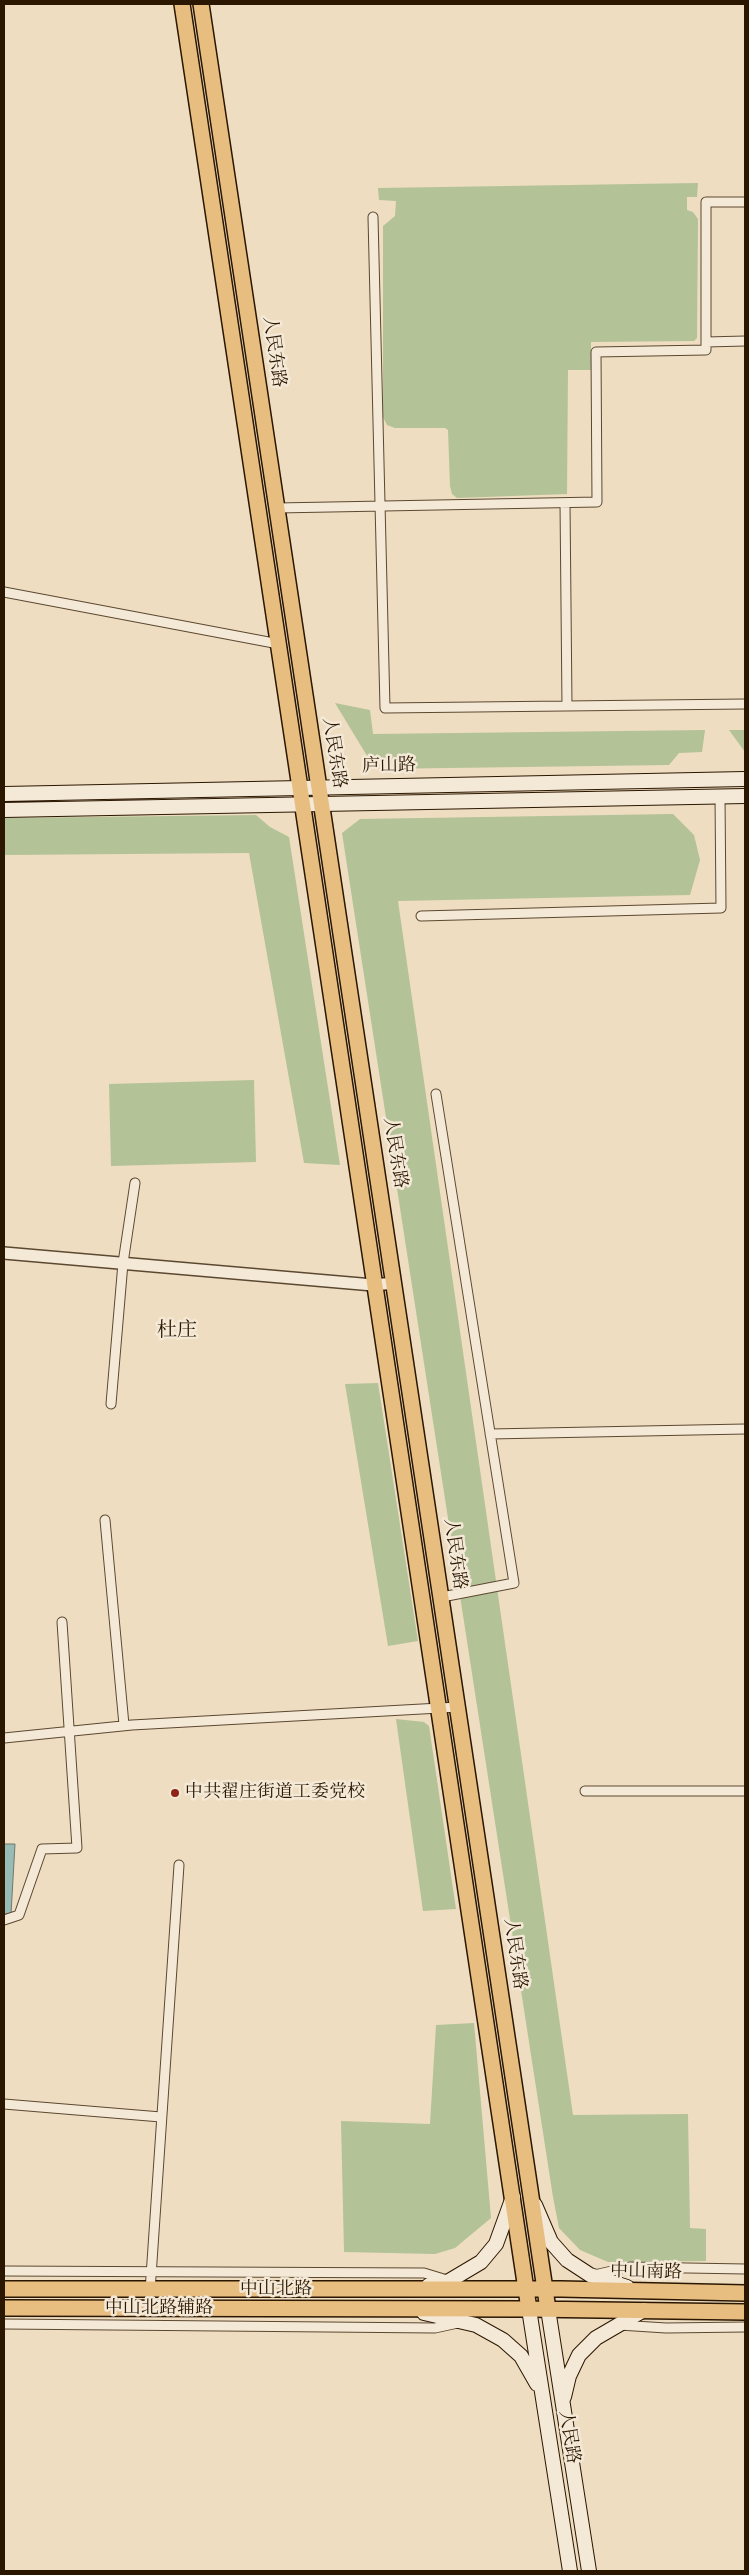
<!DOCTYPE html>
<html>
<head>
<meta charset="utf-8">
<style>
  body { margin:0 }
  #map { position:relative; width:749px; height:2575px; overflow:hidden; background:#eeddc1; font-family:"IM FELL English",serif }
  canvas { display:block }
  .frame { position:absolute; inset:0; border:5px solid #2b1700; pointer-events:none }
</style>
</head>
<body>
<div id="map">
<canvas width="749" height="2575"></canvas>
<div class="frame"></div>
</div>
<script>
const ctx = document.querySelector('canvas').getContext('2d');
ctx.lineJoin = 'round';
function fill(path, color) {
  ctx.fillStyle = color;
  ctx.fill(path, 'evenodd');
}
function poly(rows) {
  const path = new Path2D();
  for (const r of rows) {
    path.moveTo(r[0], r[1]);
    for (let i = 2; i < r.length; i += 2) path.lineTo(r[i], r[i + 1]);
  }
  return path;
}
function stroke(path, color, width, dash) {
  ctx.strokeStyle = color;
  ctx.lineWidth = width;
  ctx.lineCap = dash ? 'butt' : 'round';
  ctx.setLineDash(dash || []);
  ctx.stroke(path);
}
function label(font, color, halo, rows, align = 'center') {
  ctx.font = font + ' "IM FELL English","Noto Serif SC",serif';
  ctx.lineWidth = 5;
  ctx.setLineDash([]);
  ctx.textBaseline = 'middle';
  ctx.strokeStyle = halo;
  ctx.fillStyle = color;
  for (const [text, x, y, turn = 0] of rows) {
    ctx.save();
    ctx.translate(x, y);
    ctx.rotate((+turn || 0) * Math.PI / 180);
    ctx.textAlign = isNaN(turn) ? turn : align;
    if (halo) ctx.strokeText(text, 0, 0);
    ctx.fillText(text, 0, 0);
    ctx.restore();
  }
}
fill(poly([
  [698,183,697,197,687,197,687,210,693,212,698,219,697,338,694,341,591,342,591,370,568,370,567,494,457,498,452,494,450,486,448,430,445,428,395,428,387,425,383,417,383,226,395,216,396,201,379,200,378,188],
  [335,703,370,710,373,734,705,730,702,752,679,753,669,765,375,769],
  [729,730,745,730,745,752],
  [673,814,694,835,700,860,690,895,398,901,573,2115,688,2114,690,2228,706,2229,706,2261,608,2262,580,2250,559,2228,553,2197,342,833,360,819],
  [256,815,270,827,289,837,340,1165,304,1163,249,853,4,855,4,818],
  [254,1080,256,1162,111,1166,109,1084],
  [378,1383,418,1641,388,1646,345,1384],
  [396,1719,424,1722,429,1726,456,1909,423,1911],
  [474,2023,491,2218,455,2248,435,2254,344,2252,341,2121,430,2124,436,2025]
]), '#b3c297');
const water = poly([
  [4,1844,15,1844,11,1914,4,1914,4,1844]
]);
fill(water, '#99bbb5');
stroke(water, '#6d796d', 1);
const minor = poly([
  [745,202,706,202,706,342,745,341],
  [373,217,385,708,745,704],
  [565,503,567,706],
  [277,508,597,502,596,352,706,350,706,342],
  [4,592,279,644],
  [421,916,721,908,720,796],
  [436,1094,514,1583,442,1597],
  [111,1404,123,1263,135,1183],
  [490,1434,745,1429],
  [105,1520,124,1725],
  [4,1738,132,1725,458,1707],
  [585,1791,745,1791],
  [4,1920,19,1915,42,1849,77,1848,62,1622],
  [4,2104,161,2117],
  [4,2271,424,2273,447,2280],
  [594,2275,630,2267,745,2269],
  [150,2291,179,1865],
  [4,2324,435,2328,458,2323],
  [619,2325,666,2328,745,2327]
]);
const tertiary = poly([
  [4,1253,373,1285,395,1283]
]);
const secondary = poly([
  [4,794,745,779],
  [4,810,745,796],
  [535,2205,551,2242,567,2260,590,2275,627,2287],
  [429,2285,449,2281,481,2262,496,2244,513,2197],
  [529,2309,570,2571],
  [548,2309,589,2571],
  [424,2313,476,2325,503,2340,521,2356,537,2384],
  [564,2397,569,2376,579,2355,596,2338,644,2310]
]);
const primary = poly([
  [182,4,529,2309],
  [201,4,548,2309],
  [4,2289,561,2289,745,2293],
  [4,2308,529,2309,745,2312]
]);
stroke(minor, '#5c4830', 11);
stroke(tertiary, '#5c4830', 14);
stroke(secondary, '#2b1700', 16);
stroke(primary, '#2b1700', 18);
stroke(minor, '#f4e9d7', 9);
stroke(tertiary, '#f4e9d7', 11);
stroke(secondary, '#f4e9d7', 14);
stroke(primary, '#e7be80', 15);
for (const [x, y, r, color] of [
  [175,1793,5,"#8f2418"]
]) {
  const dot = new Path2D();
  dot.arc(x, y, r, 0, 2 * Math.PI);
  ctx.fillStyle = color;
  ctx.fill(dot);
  stroke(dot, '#f4e9d7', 2);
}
label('18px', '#2b1700', '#f4e9d7', [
  ["人民东路",273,352,82],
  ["人民东路",333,753,81],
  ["庐山路",389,767,-1],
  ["人民东路",394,1153,81],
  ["人民东路",454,1554,82],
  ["人民东路",514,1954,82],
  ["中山南路",646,2273,1],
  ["中山北路",276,2290],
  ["中山北路辅路",159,2309],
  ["人民路",568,2437,81]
]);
label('18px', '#2b1700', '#f4e9d7', [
  ["中共翟庄街道工委党校",185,1793]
], 'left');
label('20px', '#2b1700', '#f4e9d7', [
  ["杜庄",177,1332]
]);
</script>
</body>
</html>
